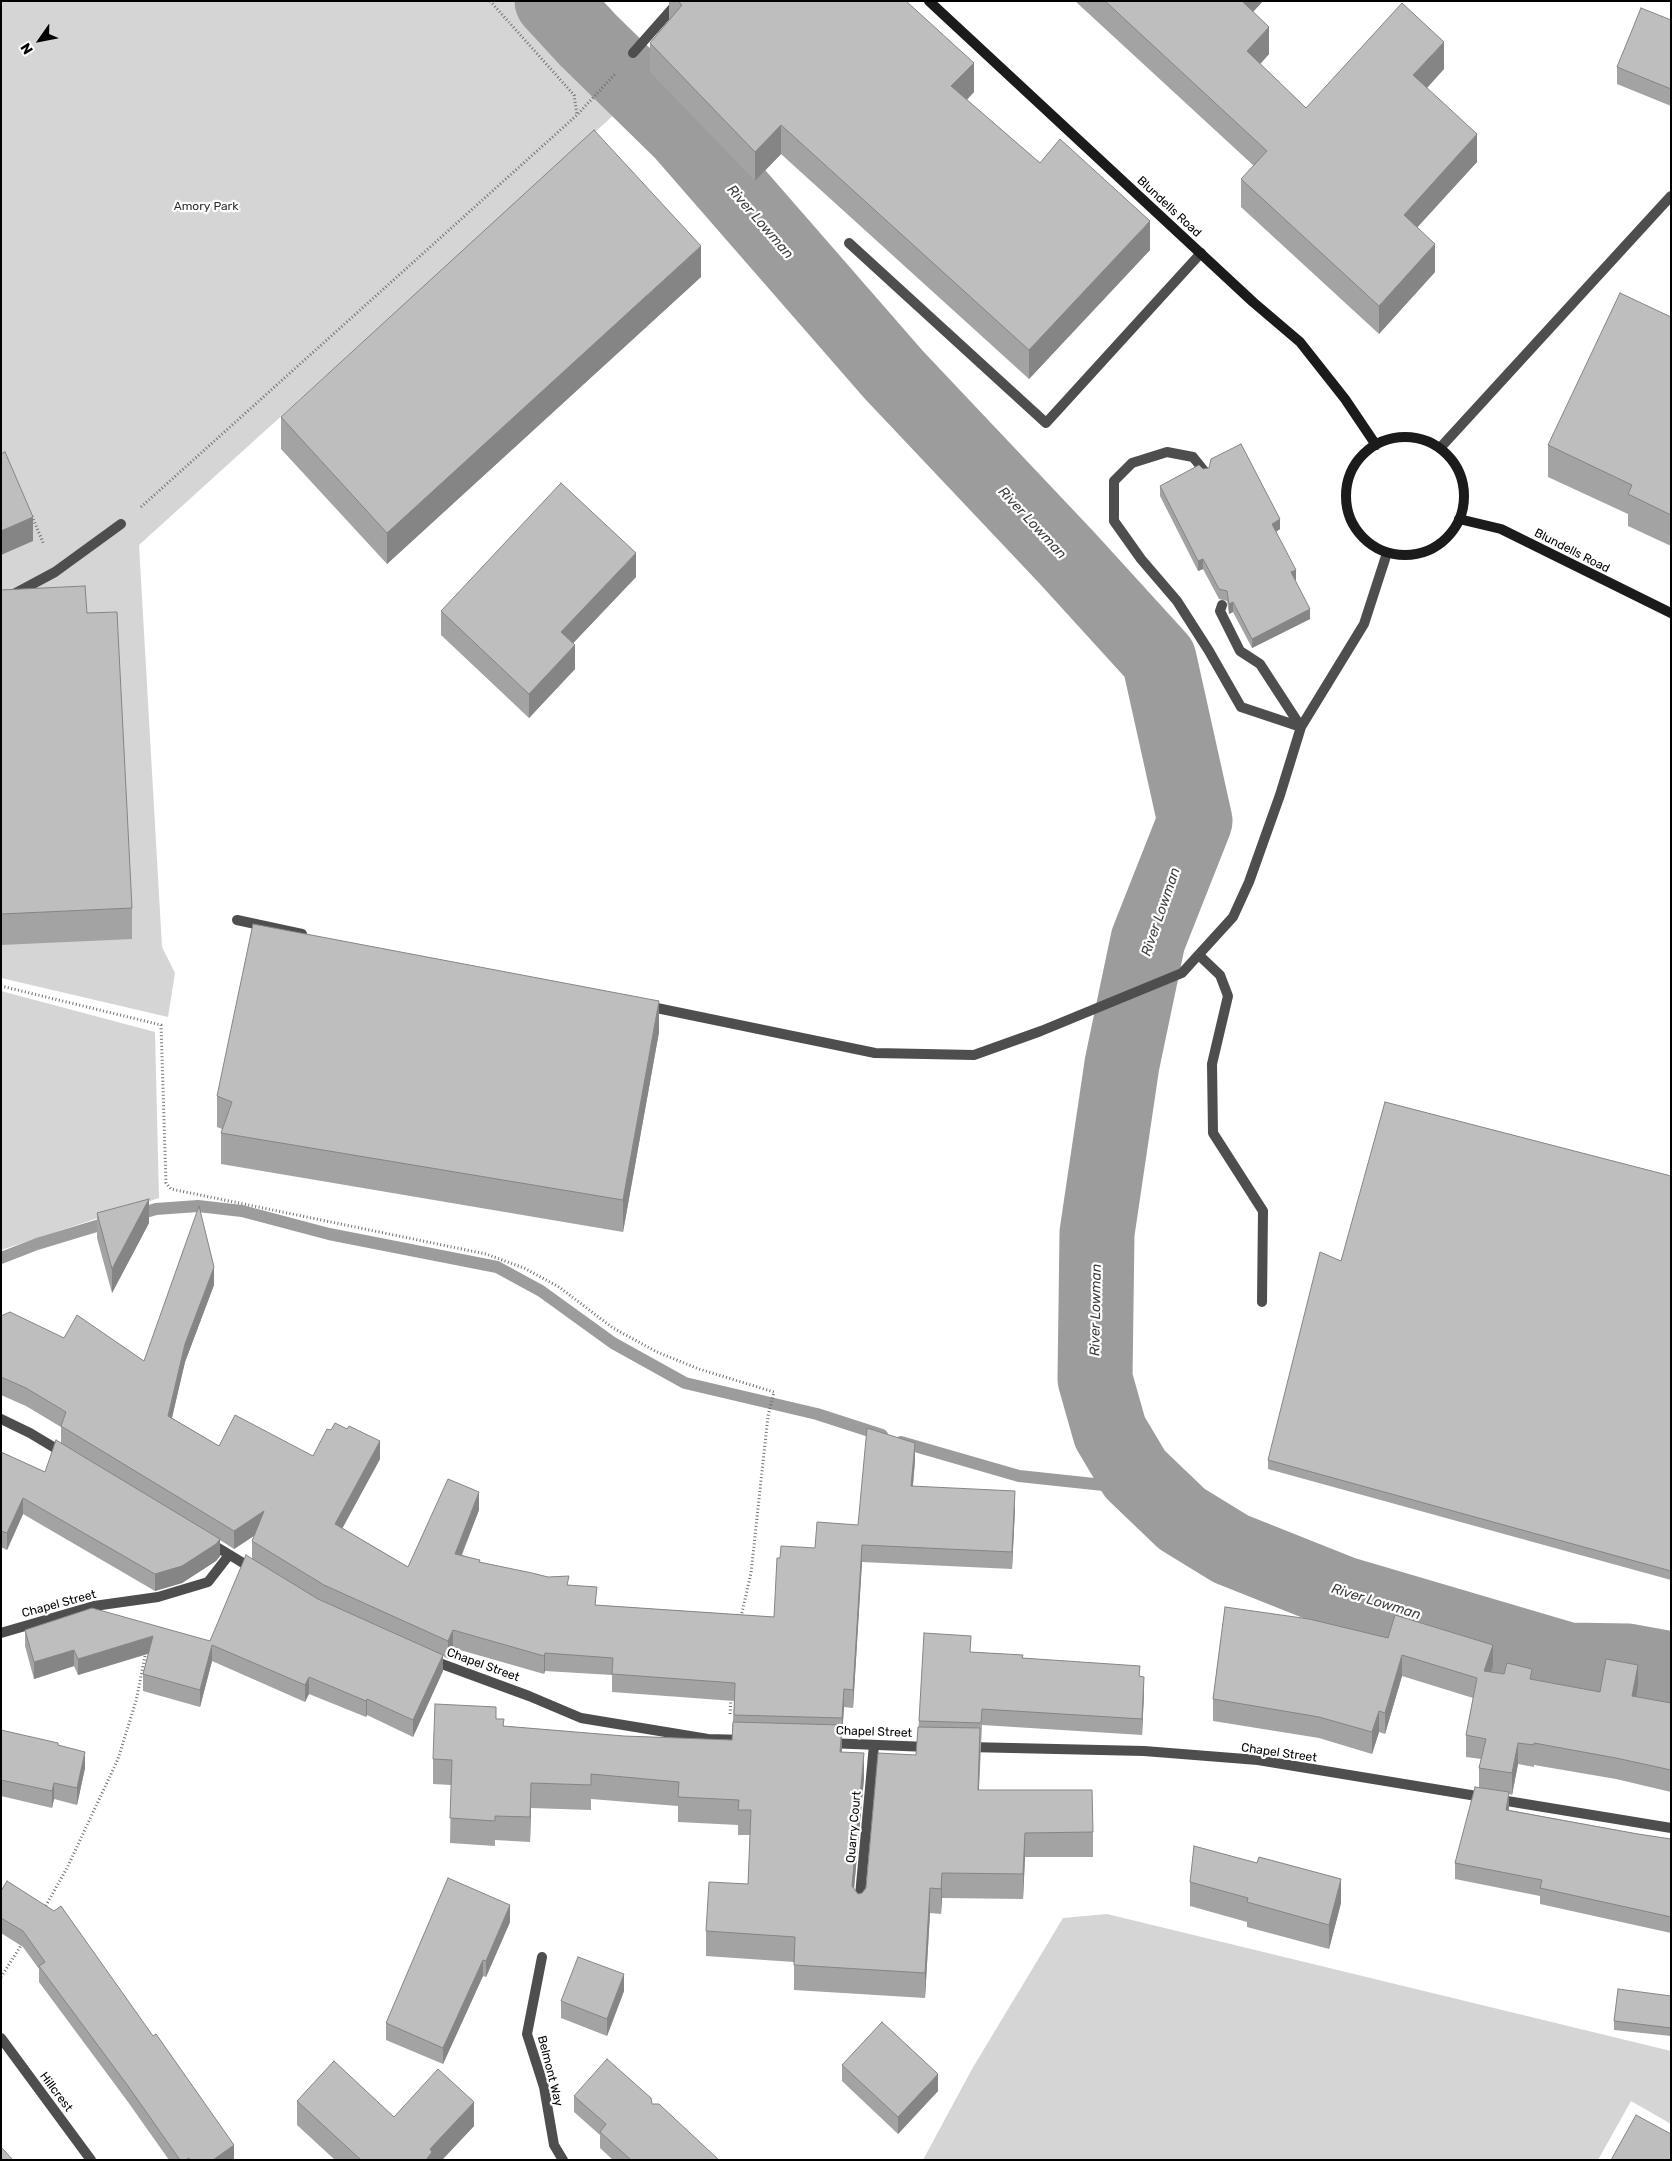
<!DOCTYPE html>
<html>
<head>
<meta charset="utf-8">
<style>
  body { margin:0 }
  #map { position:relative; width:1672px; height:2161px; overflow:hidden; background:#fff; font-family:Rubik,sans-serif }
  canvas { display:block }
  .frame { position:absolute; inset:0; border:2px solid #000; pointer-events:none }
  .north { position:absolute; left:15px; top:15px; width:50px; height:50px; -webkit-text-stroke:4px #fff; paint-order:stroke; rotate:237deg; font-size:14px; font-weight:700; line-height:20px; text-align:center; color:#000 }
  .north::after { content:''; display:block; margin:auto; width:18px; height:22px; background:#000; clip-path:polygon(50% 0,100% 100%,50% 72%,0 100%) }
</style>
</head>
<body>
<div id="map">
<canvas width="1672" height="2161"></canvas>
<div class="frame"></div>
<div class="north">N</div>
</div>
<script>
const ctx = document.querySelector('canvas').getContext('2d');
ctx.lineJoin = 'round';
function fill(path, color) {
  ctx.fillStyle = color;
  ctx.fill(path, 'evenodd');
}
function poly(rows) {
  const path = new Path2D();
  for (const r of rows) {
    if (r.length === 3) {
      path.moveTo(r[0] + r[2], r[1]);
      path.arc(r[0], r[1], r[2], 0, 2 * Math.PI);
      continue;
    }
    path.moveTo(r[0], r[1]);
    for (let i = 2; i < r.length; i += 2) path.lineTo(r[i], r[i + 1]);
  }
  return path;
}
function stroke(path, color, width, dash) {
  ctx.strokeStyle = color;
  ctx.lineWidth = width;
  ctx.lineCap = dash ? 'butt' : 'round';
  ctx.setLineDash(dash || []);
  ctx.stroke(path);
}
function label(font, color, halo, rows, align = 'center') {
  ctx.font = font + ' Rubik,sans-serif';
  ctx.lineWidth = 4.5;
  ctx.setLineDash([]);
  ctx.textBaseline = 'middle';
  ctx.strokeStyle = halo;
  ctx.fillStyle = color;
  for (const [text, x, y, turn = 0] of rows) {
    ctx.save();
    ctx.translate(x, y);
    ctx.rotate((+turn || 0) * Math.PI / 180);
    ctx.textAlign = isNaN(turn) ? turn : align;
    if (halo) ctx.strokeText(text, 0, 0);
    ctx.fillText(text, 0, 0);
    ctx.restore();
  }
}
fill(poly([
  [1,1,532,1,627,103,139,545,162,947,175,973,168,1017,1,978],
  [1,991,155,1032,159,1198,1,1250],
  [1107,1914,1671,2051,1671,2124,1631,2101,1598,2160,923,2160,972,2069,1063,1918]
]), '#d5d5d5');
stroke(poly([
  [132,1216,156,1209,198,1206,242,1211,329,1234,497,1267,541,1291,613,1343,685,1383,817,1414,882,1435],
  [1,1258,37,1244,113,1221],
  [901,1442,1019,1476,1113,1486,1135,1474]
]), '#9c9c9c', 12);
stroke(poly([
  [552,1,588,40,683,133,894,375,1067,558,1159,659,1195,821,1148,940,1122,1064,1097,1233,1095,1379,1110,1432,1135,1474,1182,1519,1231,1549,1344,1594,1568,1660,1628,1661,1671,1669]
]), '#9c9c9c', 75);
stroke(poly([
  [490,1,574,95,577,115],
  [141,507,577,115,616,73],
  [32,516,44,545],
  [1,986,161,1025,166,1183,171,1189,486,1254,524,1268,559,1287,613,1328,657,1352,699,1369,774,1392,768,1416,751,1573,741,1617],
  [730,1714,731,1697],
  [44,1909,67,1868,118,1759,136,1701,146,1651],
  [1,1977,22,1944]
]), '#707070', 3, [1, 2.5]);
stroke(poly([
  [633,53,679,1],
  [849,243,1046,423,1201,253],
  [1440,448,1671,196],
  [1205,472,1193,457,1167,452,1132,463,1114,481,1114,521,1141,559,1177,601,1209,651,1241,707,1301,727,1260,664,1240,651,1220,611,1222,605],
  [1,601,55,572,121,524],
  [237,920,302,934],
  [1200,956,1220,975,1228,996,1212,1064,1213,1133,1263,1211,1262,1302],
  [647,1006,875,1053,974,1055,1041,1031,1182,973,1233,917,1249,882,1280,795,1301,727,1364,624,1387,553],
  [859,1906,874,1745]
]), '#4e4e4e', 10);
stroke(poly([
  [1,1419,30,1433,65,1454],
  [210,1543,253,1569],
  [1,1633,94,1606,158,1597,208,1582,229,1555],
  [431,1660,529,1696,581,1718,708,1739,746,1740],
  [828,1743,928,1747],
  [968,1747,1144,1751,1258,1760,1671,1828],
  [542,1957,527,2034,544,2087,554,2145,563,2160],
  [1,2038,91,2160]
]), '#4e4e4e', 10);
stroke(poly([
  [929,1,1253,302,1300,342,1345,399,1376,445],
  [1405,496,59],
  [1459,519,1501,529,1671,613]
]), '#1b1b1b', 10);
fill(poly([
  [669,1,906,1,974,92,967,100,1040,163,1150,250,1029,379,781,154,755,181,650,72,650,43,669,20],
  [1075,1,1263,1,1253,12,1269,54,1260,64,1306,108,1444,69,1427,88,1477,162,1417,227,1435,272,1379,334,1241,207,1241,179,1254,166],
  [1671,20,1671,106,1617,84,1617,67],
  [701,277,387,564,281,449,281,417],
  [1671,317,1671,546,1628,526,1628,514,1548,477,1548,445],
  [1160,486,1280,529,1276,532,1296,580,1295,580,1310,619,1252,648,1233,612,1229,614,1227,601,1219,599,1203,569,1198,571,1160,496],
  [636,577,573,643,575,669,529,718,441,635,441,611],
  [1,590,87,613,132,908,132,939,1,945],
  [659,1032,623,1232,221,1164,221,1133,222,1129,217,1127,217,1096],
  [1671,1176,1671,1580,1268,1469,1268,1460,1341,1261],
  [97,1213,149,1223,112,1293,97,1238],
  [214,1285,185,1362,172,1418,219,1446,313,1456,380,1459,342,1528,408,1567,479,1510,462,1555,480,1562,569,1585,596,1605,774,1617,780,1558,815,1548,858,1525,915,1461,913,1486,1015,1509,1012,1569,862,1562,853,1708,844,1707,842,1736,841,1752,864,1778,854,1889,858,1894,862,1893,866,1888,916,1755,919,1721,971,1652,1023,1658,1140,1676,1144,1693,1142,1735,982,1725,979,1790,1093,1832,1093,1857,1025,1857,1023,1899,942,1898,941,1914,930,1913,925,1998,794,1990,794,1962,706,1956,706,1931,748,1884,750,1835,738,1835,738,1825,678,1822,678,1806,591,1799,591,1810,531,1808,530,1842,495,1840,495,1846,450,1843,451,1785,433,1784,433,1759,496,1719,504,1726,624,1736,732,1740,734,1701,612,1692,612,1675,545,1671,544,1674,453,1648,448,1659,443,1656,443,1671,413,1737,367,1715,366,1717,309,1694,305,1702,212,1661,200,1707,143,1691,143,1674,148,1654,78,1675,74,1666,34,1679,25,1646,25,1630,210,1641,252,1559,252,1541,254,1536,234,1549,220,1540,220,1556,216,1561,182,1583,155,1591,23,1514,7,1550,1,1547,1,1452,45,1472,61,1443,61,1427,26,1406,1,1395,1,1316,64,1338,144,1361],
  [1225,1607,1493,1666,1491,1672,1600,1692,1638,1687,1636,1696,1671,1703,1671,1792,1616,1779,1534,1765,1534,1767,1518,1764,1512,1795,1509,1794,1509,1810,1638,1834,1671,1839,1671,1933,1540,1904,1540,1896,1455,1879,1455,1863,1479,1787,1479,1768,1481,1759,1466,1757,1466,1735,1473,1698,1402,1676,1385,1734,1379,1732,1372,1754,1319,1738,1213,1721,1213,1699],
  [1,1730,58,1745,85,1768,77,1805,54,1799,52,1808,1,1796],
  [1257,1863,1341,1903,1329,1949,1247,1927,1247,1922,1190,1906,1190,1882],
  [1,1891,234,2160,169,2160,128,2102,39,1982,39,1969,23,1947,1,1933],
  [510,1922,486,1977,483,1976,443,2064,386,2040,386,2023],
  [624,1991,607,2036,561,2018,561,2001],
  [1671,1996,1671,2036,1614,2030,1614,2021],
  [842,2065,938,2091,898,2134,842,2081],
  [574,2096,652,2104,719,2160,613,2160,600,2148,600,2135,574,2112],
  [297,2101,394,2117,474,2126,442,2160,335,2160,297,2125]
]), '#a3a3a3');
fill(poly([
  [1239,1,1263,1,1239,27],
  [1269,27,1269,54,1247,79,1247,51],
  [1444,42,1444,69,1413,103,1413,75],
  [974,63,974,92,951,115,951,86],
  [781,125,781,154,755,181,755,152],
  [1477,134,1477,162,1404,242,1404,215],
  [1150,221,1150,250,1029,379,1029,350],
  [1435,244,1435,272,1379,334,1379,306],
  [701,246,701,277,387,564,387,533],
  [33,517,33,541,1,555,1,531],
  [1280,519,1280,529,1272,534,1272,524],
  [636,553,636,577,561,656,561,632],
  [1203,559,1203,569,1198,571,1198,561],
  [1296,570,1296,580,1291,582,1291,572],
  [1233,602,1233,612,1229,614,1229,604],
  [1310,609,1310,619,1252,648,1252,639],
  [575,645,575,669,529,718,529,694],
  [659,1001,659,1032,623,1232,623,1200],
  [149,1199,149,1223,112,1293,112,1269],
  [214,1267,214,1285,185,1362,168,1434,168,1416,185,1344],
  [380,1441,380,1459,335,1542,335,1524],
  [915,1443,915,1461,911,1504,911,1486],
  [1015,1491,1015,1509,1012,1569,1012,1552],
  [479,1492,479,1510,455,1571,455,1554],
  [23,1498,23,1514,7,1550,7,1533],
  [264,1511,264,1529,234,1549,234,1531],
  [220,1539,220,1556,216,1561,182,1583,155,1591,155,1574],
  [862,1545,862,1562,853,1708,853,1690],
  [453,1630,453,1648,448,1659,448,1641],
  [153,1636,153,1652,78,1675,78,1659],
  [212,1645,212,1661,200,1707,200,1690],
  [1493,1645,1493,1666,1484,1692,1484,1671],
  [74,1650,74,1666,34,1679,34,1662],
  [545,1653,545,1671,544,1674,544,1656],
  [443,1655,443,1671,413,1737,413,1720],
  [1402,1655,1402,1676,1385,1734,1385,1713],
  [1638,1665,1638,1687,1632,1717,1632,1696],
  [309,1677,309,1694,305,1702,305,1685],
  [1144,1677,1144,1693,1142,1735,1142,1719],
  [844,1689,844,1707,842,1736,842,1718],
  [367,1699,367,1715,366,1717,366,1701],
  [1379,1711,1379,1732,1372,1754,1372,1732],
  [842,1725,842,1750,840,1776,840,1752],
  [980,1728,980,1753,978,1815,978,1790],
  [1518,1743,1518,1764,1512,1795,1512,1773],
  [85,1752,85,1768,77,1805,77,1788],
  [864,1753,864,1778,852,1911,852,1886],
  [54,1783,54,1799,52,1808,52,1791],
  [531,1783,531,1808,530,1842,530,1817],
  [1509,1792,1509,1808,1506,1826,1506,1810],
  [1025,1833,1025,1857,1023,1899,1023,1874],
  [942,1873,942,1898,941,1914,941,1889],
  [1341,1879,1341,1903,1329,1949,1329,1925],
  [930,1888,930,1913,925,1998,925,1973],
  [510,1905,510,1922,486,1977,486,1961],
  [483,1960,483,1976,443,2064,443,2048],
  [624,1974,624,1991,607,2036,607,2019],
  [938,2074,938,2091,898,2134,898,2117],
  [474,2102,474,2126,442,2160,426,2160,430,2149],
  [234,2145,234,2160,213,2160]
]), '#858585');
const building = poly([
  [678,1,906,1,974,63,951,86,1040,163,1060,139,1150,221,1029,350,781,125,755,152,650,43,682,5,678,1],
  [1105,1,1242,1,1269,27,1247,51,1306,108,1402,3,1444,42,1413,75,1477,134,1404,215,1435,244,1379,306,1241,179,1267,151,1105,1],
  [1641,8,1671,20,1671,89,1617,67,1641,8],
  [594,130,701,246,387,533,281,417,594,130],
  [1620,293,1671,317,1671,515,1628,494,1632,485,1548,445,1620,293],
  [1241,444,1280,519,1272,524,1296,570,1291,572,1310,609,1252,639,1233,602,1229,604,1227,591,1219,589,1203,559,1198,561,1160,486,1199,465,1203,469,1209,468,1211,459,1241,444],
  [5,452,33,517,1,531,1,454,5,452],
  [561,483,636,553,561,632,575,645,529,694,441,611,561,483],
  [85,586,87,613,117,612,132,908,1,914,1,590,85,586],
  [253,924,659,1001,623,1200,221,1133,232,1102,217,1096,253,924],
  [1385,1102,1671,1176,1671,1571,1268,1460,1320,1252,1341,1261,1385,1102],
  [149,1199,112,1269,97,1213,149,1199],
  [199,1206,214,1267,185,1344,168,1416,219,1446,235,1415,313,1456,327,1429,331,1430,335,1423,347,1429,349,1426,380,1441,335,1524,408,1567,448,1479,479,1492,455,1554,480,1560,479,1562,532,1573,548,1577,569,1576,567,1585,597,1587,595,1605,774,1617,777,1558,780,1558,781,1546,815,1548,817,1522,858,1525,867,1428,915,1443,911,1486,1015,1491,1012,1552,862,1545,853,1690,844,1689,842,1718,734,1715,735,1683,612,1674,613,1658,545,1653,544,1656,453,1630,448,1641,324,1585,252,1541,264,1511,234,1531,61,1426,66,1412,26,1388,1,1377,1,1316,10,1312,64,1338,77,1315,144,1361,199,1206],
  [56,1440,220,1539,216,1544,182,1566,155,1574,23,1498,7,1533,1,1531,1,1452,45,1472,56,1440],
  [246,1555,318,1599,443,1655,413,1720,367,1699,366,1701,309,1677,305,1685,212,1645,200,1690,143,1674,153,1636,78,1659,74,1650,34,1662,25,1630,92,1608,210,1641,246,1555],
  [1225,1607,1309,1619,1388,1638,1395,1615,1493,1645,1484,1671,1504,1674,1507,1663,1532,1669,1530,1679,1600,1692,1606,1659,1638,1665,1632,1696,1671,1703,1671,1770,1616,1758,1534,1743,1534,1745,1518,1743,1512,1773,1479,1768,1486,1739,1466,1735,1477,1678,1402,1655,1385,1713,1379,1711,1372,1732,1319,1717,1213,1699,1225,1607],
  [924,1633,971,1636,970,1652,1023,1655,1022,1658,1140,1666,1139,1676,1144,1677,1142,1719,982,1709,981,1723,919,1721,924,1633],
  [435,1704,496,1707,496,1719,504,1719,503,1726,624,1736,732,1740,733,1722,842,1725,840,1752,864,1753,852,1886,858,1894,862,1893,866,1888,878,1753,916,1755,918,1727,980,1728,978,1790,1092,1790,1093,1832,1025,1833,1023,1874,942,1873,941,1889,930,1888,925,1973,794,1965,795,1937,706,1931,709,1882,748,1884,751,1810,738,1810,739,1800,678,1797,679,1782,591,1774,591,1785,531,1783,530,1817,495,1816,495,1821,450,1818,452,1760,433,1759,435,1704],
  [1,1730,58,1743,58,1745,85,1752,77,1788,54,1783,52,1791,1,1780,1,1730],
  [1475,1787,1509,1792,1506,1810,1638,1834,1671,1839,1671,1917,1540,1888,1542,1880,1455,1863,1475,1787],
  [1194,1846,1257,1863,1259,1857,1341,1879,1329,1925,1247,1902,1248,1898,1190,1882,1194,1846],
  [448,1878,510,1905,486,1961,483,1960,443,2048,386,2023,448,1878],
  [7,1881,54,1911,61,1906,153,2036,156,2034,234,2145,213,2160,190,2160,189,2158,186,2160,180,2160,128,2086,39,1966,45,1962,23,1931,1,1918,1,1891,7,1881],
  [578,1957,624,1974,607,2019,561,2001,578,1957],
  [1618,1989,1671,1996,1671,2028,1614,2021,1618,1989],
  [882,2022,938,2074,898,2117,842,2065,882,2022],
  [607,2059,651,2098,652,2104,659,2104,719,2160,631,2160,600,2132,606,2124,574,2096,607,2059],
  [334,2061,394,2117,438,2069,474,2102,430,2149,432,2152,426,2160,361,2160,297,2101,334,2061],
  [1636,2115,1671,2134,1671,2160,1611,2160,1636,2115],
  [1,2147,13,2160,1,2160,1,2147]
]);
fill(building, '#bebebe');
stroke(building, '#858585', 1);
label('12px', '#2c2c2c', '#fff', [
  ["Amory Park",206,207]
]);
label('12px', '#000', '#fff', [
  ["Blundells Road",1169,207,43],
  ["Blundells Road",1572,551,27],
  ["Chapel Street",59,1604,-15],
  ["Chapel Street",483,1665,20],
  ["Chapel Street",874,1732,2],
  ["Chapel Street",1279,1753,8],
  ["Quarry Court",854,1827,-85],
  ["Belmont Way",550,2071,76],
  ["Hillcrest",56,2092,53]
]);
label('italic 14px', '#3d3d3d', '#fff', [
  ["River Lowman",760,222,49],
  ["River Lowman",1032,523,47],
  ["River Lowman",1161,912,-71],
  ["River Lowman",1096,1310,-89],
  ["River Lowman",1376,1602,17]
]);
</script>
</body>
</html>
